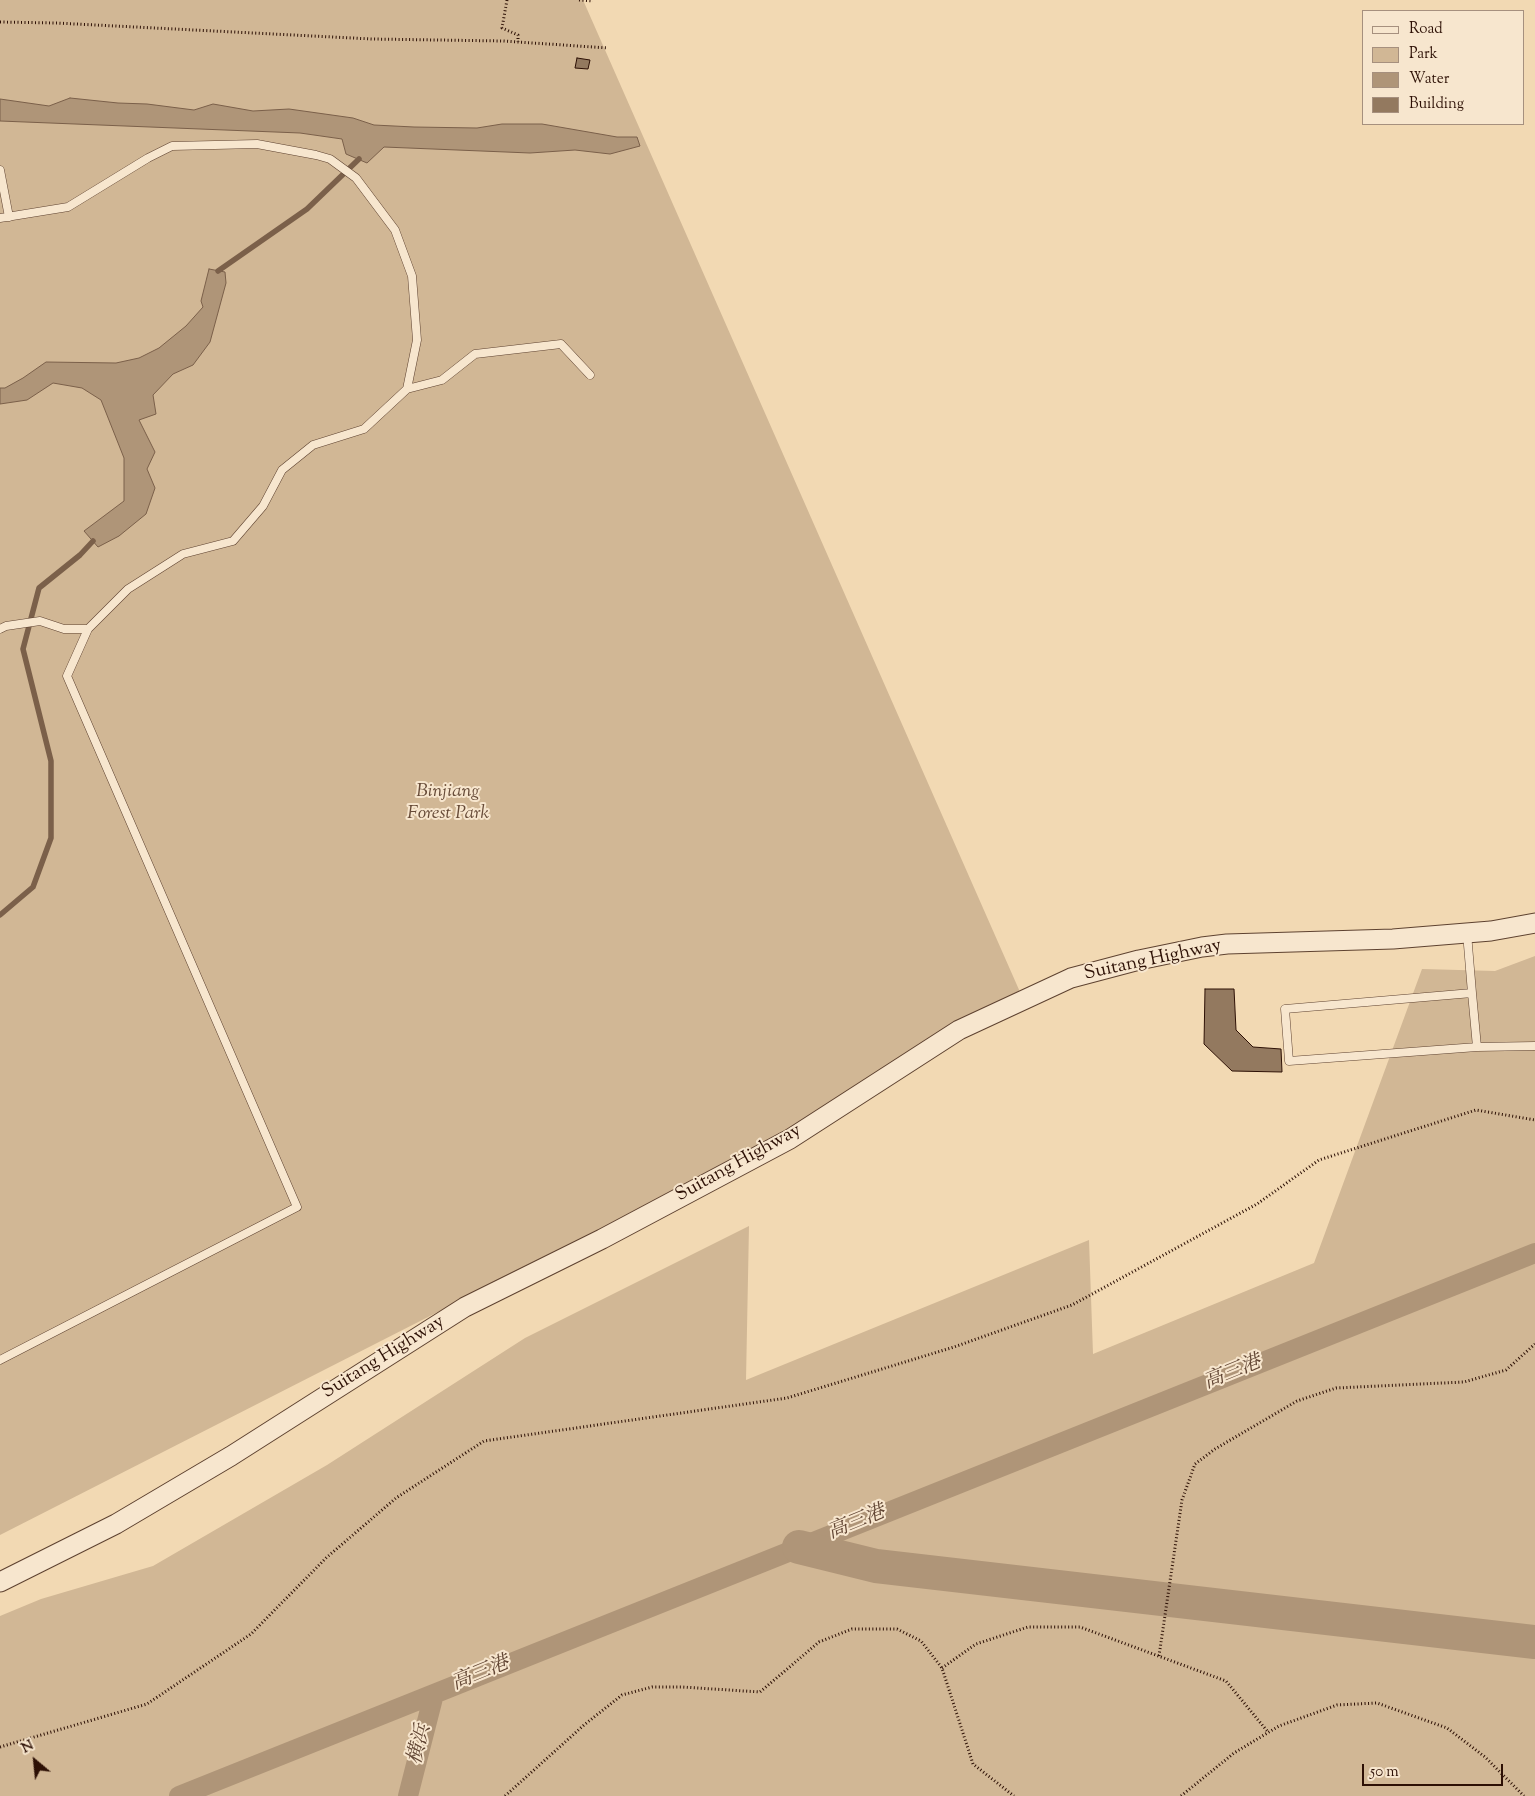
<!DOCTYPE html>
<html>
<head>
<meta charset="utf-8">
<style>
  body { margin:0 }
  #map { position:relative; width:1535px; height:1796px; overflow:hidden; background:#f2d9b3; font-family:"Sorts Mill Goudy",serif }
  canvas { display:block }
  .legend { position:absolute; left:1362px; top:10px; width:162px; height:115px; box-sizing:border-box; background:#f7e6ce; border:1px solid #a6907e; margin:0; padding:6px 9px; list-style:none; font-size:15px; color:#2d1005 }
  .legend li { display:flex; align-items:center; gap:10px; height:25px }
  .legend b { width:25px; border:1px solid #a6907e }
  .north { position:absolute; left:10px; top:1736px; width:50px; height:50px; -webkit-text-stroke:4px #f7e6ce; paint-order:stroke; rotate:332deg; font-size:14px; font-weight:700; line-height:20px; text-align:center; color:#2d1005 }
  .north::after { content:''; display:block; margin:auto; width:18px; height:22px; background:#2d1005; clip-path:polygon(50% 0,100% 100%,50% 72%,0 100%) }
  .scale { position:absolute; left:1362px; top:1764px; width:141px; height:22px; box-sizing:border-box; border:2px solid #2d1005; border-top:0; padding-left:6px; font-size:15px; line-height:18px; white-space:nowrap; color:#2d1005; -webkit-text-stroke:4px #f7e6ce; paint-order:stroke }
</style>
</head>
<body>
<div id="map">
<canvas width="1535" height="1796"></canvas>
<ul class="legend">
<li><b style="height:6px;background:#f7e6ce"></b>Road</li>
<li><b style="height:14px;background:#d1b795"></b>Park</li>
<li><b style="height:14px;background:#af9578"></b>Water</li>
<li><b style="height:14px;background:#93795f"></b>Building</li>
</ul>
<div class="north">N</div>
<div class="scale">50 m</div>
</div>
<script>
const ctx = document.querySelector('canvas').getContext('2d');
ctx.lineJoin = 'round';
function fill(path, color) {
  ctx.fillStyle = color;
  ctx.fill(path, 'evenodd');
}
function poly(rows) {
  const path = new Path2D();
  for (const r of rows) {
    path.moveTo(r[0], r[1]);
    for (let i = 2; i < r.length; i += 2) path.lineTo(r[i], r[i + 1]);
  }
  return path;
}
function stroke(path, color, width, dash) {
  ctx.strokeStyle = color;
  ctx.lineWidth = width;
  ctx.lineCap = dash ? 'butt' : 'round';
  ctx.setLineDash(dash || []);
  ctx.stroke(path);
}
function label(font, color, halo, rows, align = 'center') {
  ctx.font = font + ' "Sorts Mill Goudy","Noto Serif SC",serif';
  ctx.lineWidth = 4;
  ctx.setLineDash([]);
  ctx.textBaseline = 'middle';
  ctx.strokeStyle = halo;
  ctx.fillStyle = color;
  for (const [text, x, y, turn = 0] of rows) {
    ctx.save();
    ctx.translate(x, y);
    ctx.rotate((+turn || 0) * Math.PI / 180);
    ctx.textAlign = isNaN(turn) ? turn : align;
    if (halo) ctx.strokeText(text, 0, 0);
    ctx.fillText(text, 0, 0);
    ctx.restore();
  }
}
fill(poly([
  [0,0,583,0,1020,992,860,1097,0,1535],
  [1535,956,1535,1796,0,1796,0,1616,41,1599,153,1566,327,1465,525,1338,749,1226,746,1380,1089,1240,1093,1354,1314,1263,1422,969,1495,971]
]), '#d1b795');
const water = poly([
  [70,98,118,103,147,104,194,110,213,104,253,111,289,109,353,118,374,125,414,127,477,128,502,124,542,124,617,137,637,137,640,146,610,154,575,150,530,153,384,147,367,163,346,154,342,139,300,133,0,121,0,99,49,106,70,98],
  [209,269,225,272,226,283,210,342,193,365,173,374,153,395,156,414,139,420,155,452,147,469,155,488,146,514,119,536,98,547,84,531,124,501,124,458,101,400,82,388,53,383,27,400,0,404,0,388,5,388,23,378,46,362,116,363,139,358,159,348,186,326,203,307,201,301,209,269]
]);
fill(water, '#af9578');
stroke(water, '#7b604a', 1);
stroke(poly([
  [218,271,307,209,359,159],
  [0,915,33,887,51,838,51,761,23,649,39,588,80,555,93,541]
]), '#7b604a', 5.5);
stroke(poly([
  [179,1796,1535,1253],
  [408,1796,434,1694]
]), '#af9578', 20);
stroke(poly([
  [799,1547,876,1566,1535,1642]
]), '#af9578', 34);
const building = poly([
  [577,58,590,60,588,69,575,68,577,58],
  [1205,989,1234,989,1236,1030,1253,1047,1281,1049,1282,1072,1232,1071,1204,1044,1205,989]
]);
fill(building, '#93795f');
stroke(building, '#2d1005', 1);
const service = poly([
  [0,170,9,217],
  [0,218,68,207,148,158,172,146,257,144,316,155,330,159,356,178,395,230,412,276,417,340,407,389,364,429,313,445,282,470,263,506,233,541,183,554,128,589,88,629,64,629,40,621,6,626,0,629],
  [407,389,442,380,475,354,561,344,590,375],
  [1467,933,1472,993,1477,1047,1289,1061,1285,1009,1472,993],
  [1477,1047,1535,1046],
  [0,1360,297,1207,67,676,88,629]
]);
const tertiary = poly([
  [0,1582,116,1524,231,1456,465,1307,602,1239,790,1139,959,1030,1071,978,1139,960,1202,947,1227,944,1393,939,1491,931,1535,923]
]);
stroke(service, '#5e4230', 9);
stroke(tertiary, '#5e4230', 21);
stroke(poly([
  [507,0,502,28,518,35,518,42],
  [579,0,593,1],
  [0,22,56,23,372,39,503,41,608,48],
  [1159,1656,1182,1500,1195,1464,1215,1449,1297,1401,1336,1388,1464,1382,1506,1370,1535,1344],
  [942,1668,976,1644,1028,1627,1080,1627,1226,1681,1268,1732],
  [0,1747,147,1704,251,1634,326,1558,396,1498,484,1441,787,1398,954,1347,1072,1305,1257,1204,1319,1160,1476,1110,1535,1120],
  [505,1796,584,1725,622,1695,652,1687,682,1687,760,1692,819,1642,852,1629,897,1629,921,1641,942,1668,973,1764,1014,1796],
  [1181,1796,1234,1753,1279,1726,1337,1705,1377,1703,1447,1728,1485,1757,1524,1796]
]), '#2d1005', 3, [1, 2.5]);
stroke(service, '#f7e6ce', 8);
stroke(tertiary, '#f7e6ce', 19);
label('italic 19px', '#664a37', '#f7e6ce', [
  ["Binjiang",448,793],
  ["Forest Park",448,815]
]);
label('19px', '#2d1005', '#f7e6ce', [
  ["Suitang Highway",1153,961,-12],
  ["Suitang Highway",739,1164,-29],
  ["Suitang Highway",384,1358,-32]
]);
label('italic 20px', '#614533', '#f7e6ce', [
  ["高三港",1233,1374,-22],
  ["高三港",857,1524,-22],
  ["高三港",481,1675,-22],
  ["横浜",421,1745,-76]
]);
</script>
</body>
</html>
